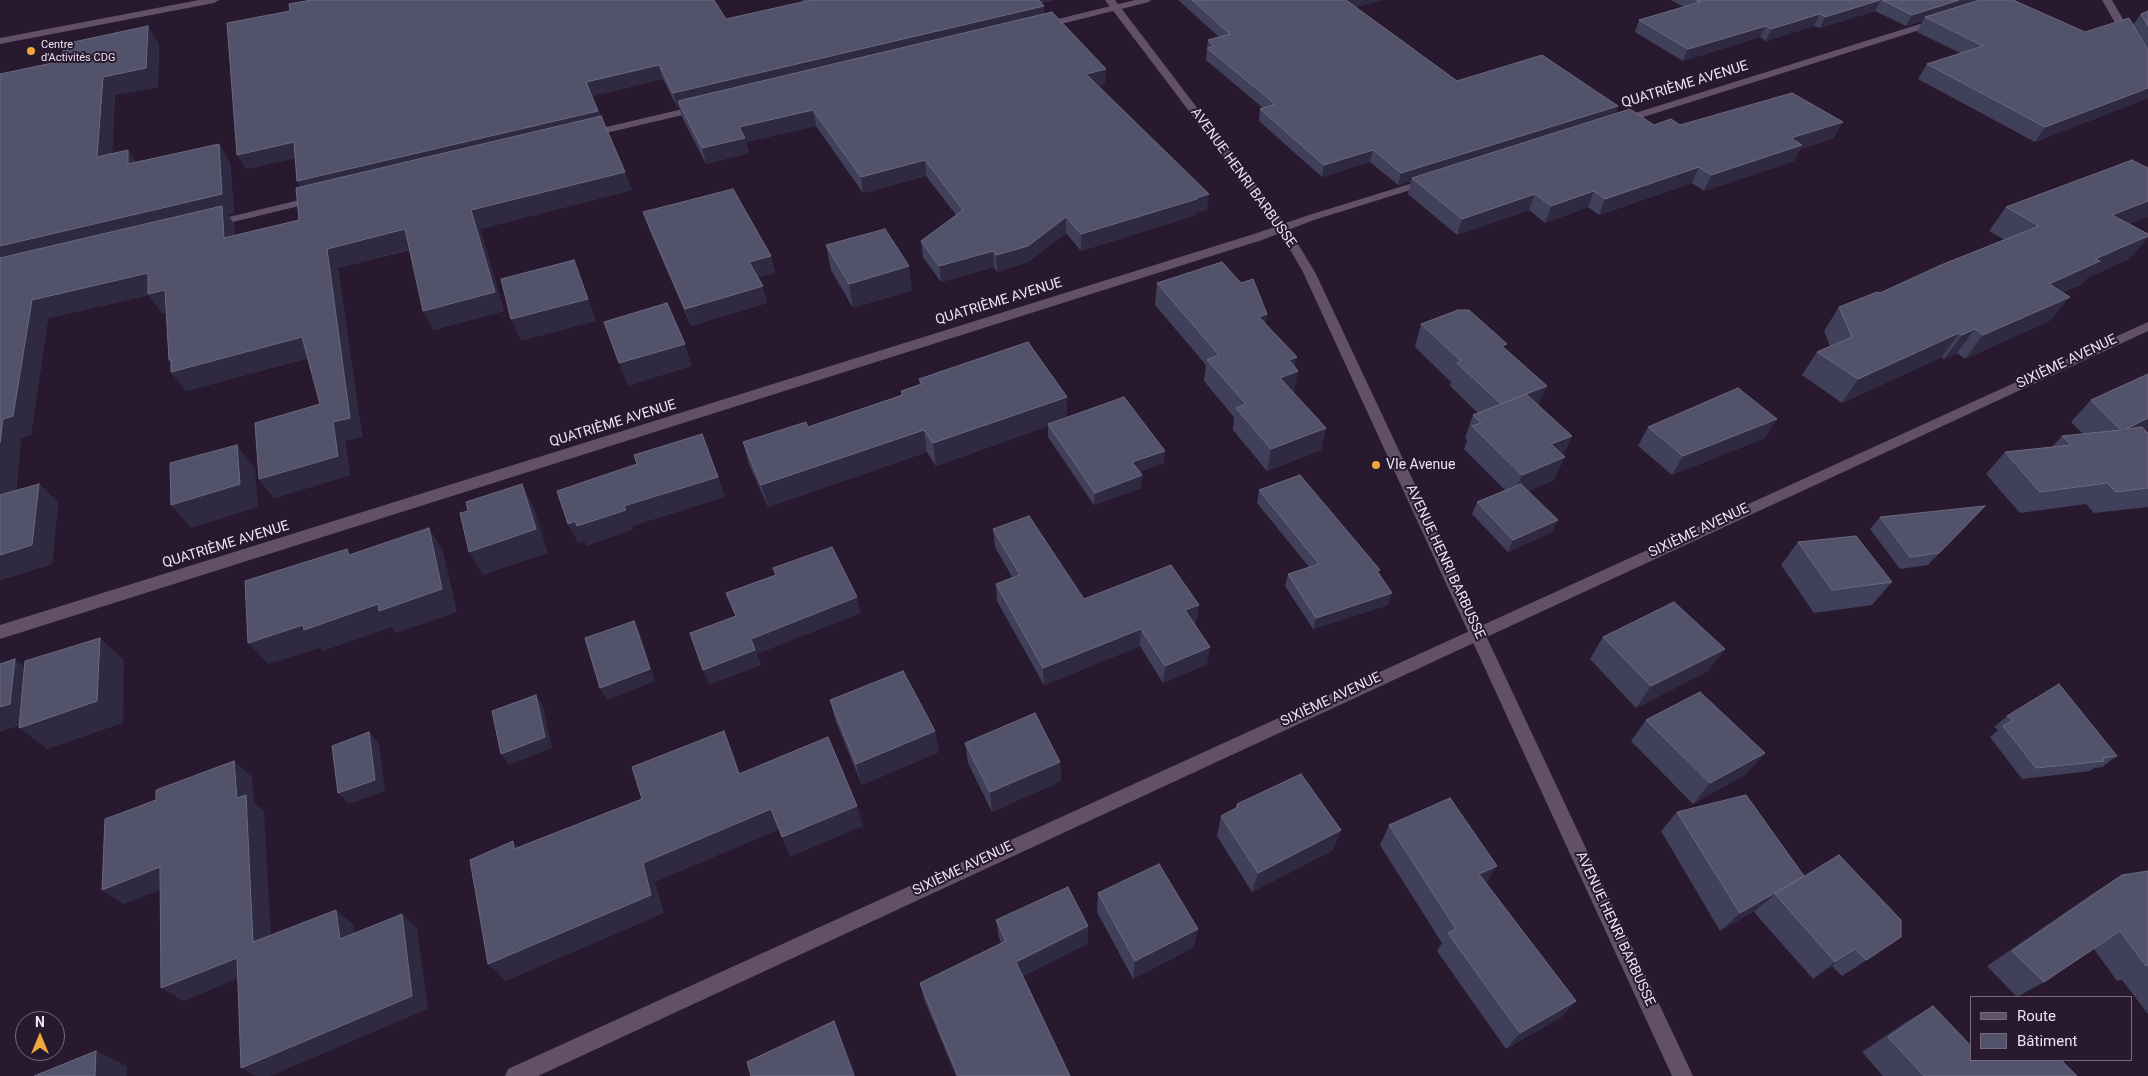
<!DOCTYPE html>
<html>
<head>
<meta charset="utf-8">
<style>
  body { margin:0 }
  #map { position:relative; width:2148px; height:1076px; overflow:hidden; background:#29192f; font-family:Roboto,sans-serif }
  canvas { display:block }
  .legend { position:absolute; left:1970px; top:996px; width:162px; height:65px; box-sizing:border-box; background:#29192f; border:1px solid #77697d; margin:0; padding:6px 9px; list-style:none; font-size:15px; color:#ede2f1 }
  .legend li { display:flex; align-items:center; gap:10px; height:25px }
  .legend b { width:25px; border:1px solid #77697d }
  .north { position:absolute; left:15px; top:1011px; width:50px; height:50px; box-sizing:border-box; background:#29192f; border:1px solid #77697d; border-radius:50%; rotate:0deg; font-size:14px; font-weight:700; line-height:20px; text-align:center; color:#ede2f1 }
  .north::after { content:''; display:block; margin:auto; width:18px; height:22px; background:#f0a63f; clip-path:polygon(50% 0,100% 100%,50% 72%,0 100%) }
</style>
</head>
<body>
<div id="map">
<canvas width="2148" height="1076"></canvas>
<ul class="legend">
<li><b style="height:6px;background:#625069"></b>Route</li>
<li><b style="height:14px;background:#53526b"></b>Bâtiment</li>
</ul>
<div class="north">N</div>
</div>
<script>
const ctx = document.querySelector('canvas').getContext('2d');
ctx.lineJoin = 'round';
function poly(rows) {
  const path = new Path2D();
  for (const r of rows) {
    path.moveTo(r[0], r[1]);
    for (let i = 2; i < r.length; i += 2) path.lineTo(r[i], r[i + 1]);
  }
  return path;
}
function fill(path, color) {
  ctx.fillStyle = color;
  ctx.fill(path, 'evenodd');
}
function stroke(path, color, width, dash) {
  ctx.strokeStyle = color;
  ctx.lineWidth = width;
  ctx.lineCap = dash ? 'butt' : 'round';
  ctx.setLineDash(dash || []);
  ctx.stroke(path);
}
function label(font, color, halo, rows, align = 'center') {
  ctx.font = font + ' Roboto,sans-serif';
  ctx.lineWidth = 4;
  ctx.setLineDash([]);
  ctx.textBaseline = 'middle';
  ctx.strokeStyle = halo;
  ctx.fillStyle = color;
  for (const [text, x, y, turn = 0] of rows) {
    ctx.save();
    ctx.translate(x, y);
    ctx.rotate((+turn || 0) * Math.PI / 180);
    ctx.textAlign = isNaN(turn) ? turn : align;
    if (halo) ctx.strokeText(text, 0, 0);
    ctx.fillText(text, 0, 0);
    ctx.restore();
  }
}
fill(poly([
  [1135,0,1151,0,1149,2,1041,29,1036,26,1038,24,1135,0],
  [2102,0,2112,0,2148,63,2148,75,2143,72,2102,0],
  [1939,18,1942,19,1942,23,1624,123,1620,124,1615,121,1616,119,1939,18],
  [700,105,705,108,704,110,589,137,584,134,585,132,700,105],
  [1429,178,1433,179,1435,181,1433,183,1314,220,1262,240,0,639,0,625,1254,234,1306,216,1429,178],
  [316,196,320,197,322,199,320,201,212,227,206,224,208,222,316,196],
  [2148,322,2148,331,538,1076,505,1076,508,1069,2148,322]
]), '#625069');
fill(poly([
  [199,0,219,0,214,3,0,44,0,38,199,0],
  [1105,0,1115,0,1287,226,1315,272,1693,1076,1672,1076,1303,272,1278,229,1105,0]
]), '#625069');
fill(poly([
  [802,0,1053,0,1041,3,1044,6,1044,14,1105,84,1098,86,1207,210,1196,213,1196,215,1081,251,1066,233,1028,262,997,272,994,267,941,282,923,257,921,241,956,215,926,176,863,193,816,126,746,142,749,153,706,164,682,117,679,107,677,107,663,79,592,96,632,190,480,229,504,311,433,330,409,250,338,268,362,437,345,441,350,475,274,498,259,479,320,404,308,358,186,391,171,372,171,363,169,360,166,312,162,313,149,295,48,318,31,435,21,438,16,491,39,484,58,503,52,564,0,580,1,258,0,256,0,74,159,44,158,87,115,95,112,154,128,150,136,162,219,144,230,163,234,213,228,215,234,224,235,235,299,220,301,187,297,181,295,158,246,169,726,19,803,2],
  [1178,0,1383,0,1355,7,1457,81,1615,114,1654,125,1680,125,1834,138,1800,149,1794,161,1704,191,1692,183,1599,215,1588,207,1545,223,1529,210,1457,235,1408,194,1411,181,1398,185,1370,162,1322,177,1259,121,1260,109,1263,108,1206,60,1208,40,1219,37],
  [1671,0,2013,0,2085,32,2133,25,2141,14,2148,11,2148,98,2035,142,1918,79,1927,64,1960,53,1917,32,1923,21,1906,26,1875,11,1820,28,1814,26,1766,41,1760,37,1683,61,1635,32,1639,20,1684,7],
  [2006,207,2130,224,2148,234,2148,237,2129,259,2087,278,2081,285,2063,292,2051,320,1965,359,1957,353,1944,359,1942,357,1842,403,1802,375,1817,352,1830,346,1824,331,1839,307,1880,293,2005,240,1989,231],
  [643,212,771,256,775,273,758,277,767,303,691,326,649,229],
  [826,245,912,290,853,308,831,270],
  [1157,283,1266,324,1295,368,1294,393,1293,393,1326,428,1321,450,1267,471,1233,430,1234,417,1204,381,1206,365,1155,305],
  [1421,324,1505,349,1539,406,1572,436,1563,455,1554,480,1528,491,1552,532,1508,552,1472,514,1477,502,1505,490,1464,449,1467,440,1465,438,1473,415,1478,413,1450,386,1451,382,1415,347],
  [919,379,1067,397,1067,418,1164,463,1139,472,1141,488,1094,505,1048,437,1048,426,936,466,927,452,768,507,749,464,743,442,808,427,901,395,901,391,920,384],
  [2091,400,2145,430,2148,433,2148,507,2094,513,2086,504,2020,513,1986,474,2005,452,2052,447,2062,436,2083,434,2071,422],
  [1648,427,1765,438,1672,475,1638,446],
  [1259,490,1379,573,1388,605,1313,629,1285,586,1288,574,1309,567,1257,503],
  [1880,517,1974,518,1928,565,1900,569,1870,529],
  [993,529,1084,599,1199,605,1196,622,1194,623,1207,664,1163,683,1140,646,1044,685,997,601,996,584,1012,577,995,547],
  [1798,542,1892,582,1872,605,1814,613,1781,565],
  [1603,637,1725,649,1708,671,1636,708,1590,659],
  [830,700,935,731,939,752,862,785,836,722],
  [2007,716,2117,756,2102,767,2094,768,2090,771,2022,779,1990,737,1998,730,1994,727],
  [1646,720,1765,753,1746,774,1693,804,1631,741],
  [965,743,1060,762,1061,781,992,812,968,763],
  [1237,804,1341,830,1333,850,1252,892,1217,836,1221,816,1235,809],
  [1677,812,1804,876,1901,937,1877,954,1842,976,1832,966,1813,979,1754,912,1756,910,1720,931,1661,831],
  [1389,825,1486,883,1576,1001,1560,1018,1506,1049,1437,951,1442,943,1380,845],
  [2148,871,2148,1014,2122,980,2117,981,2094,949,2044,982,2017,997,1987,966,2095,892,2122,875],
  [1098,893,1194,947,1133,979,1097,912],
  [996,920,1088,943,1023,976,1070,1076,956,1076,924,999,920,983,1001,943,999,937],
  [1933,1006,1972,1060,2077,1076,1883,1076,1862,1052,1906,1022]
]), '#40405a');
fill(poly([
  [1031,0,1053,0,1031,5],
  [1344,0,1383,0,1342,10],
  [1881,0,1875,11,1820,28,1825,17],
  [1959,0,1981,0,1925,17,1923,21,1906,26,1912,15],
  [1044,6,1045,19,678,101,679,107,677,107,673,93],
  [1820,14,1814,26,1766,41,1771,29],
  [148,26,159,44,158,87,115,95,111,176,97,157,103,77],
  [1766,26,1760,37,1683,61,1688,49],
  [659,65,663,79,591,96,586,82],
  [1106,69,1105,84,1086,89,1086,74],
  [2148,88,2148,98,2035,142,2045,127],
  [1618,106,1614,118,1412,178,1411,181,1398,185,1401,173],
  [813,110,816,126,746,142,749,153,706,164,702,148,739,127],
  [598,111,603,125,306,196,297,181],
  [1843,122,1834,138,1800,149,1794,161,1704,191,1711,175,1791,138],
  [294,142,302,157,246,169,237,155],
  [219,144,230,163,234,213,228,215,234,224,237,257,9,267,0,256,0,246],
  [128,150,141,169,128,164],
  [1373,150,1370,162,1322,177,1324,165],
  [925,160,926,176,863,193,861,177],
  [1699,167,1692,183,1599,215,1605,199],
  [625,172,632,190,480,229,504,311,433,330,423,311,471,210],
  [1594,191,1588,207,1545,223,1551,206],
  [1209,194,1207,210,1196,213,1196,215,1081,251,1081,234],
  [1535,194,1529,210,1457,235,1462,219],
  [2148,201,2148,217,2094,238,2112,215],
  [1066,217,1066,233,1028,262,997,272,996,255],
  [405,229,414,248,338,268,362,437,345,441,350,475,274,498,259,479,333,422,327,249],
  [2148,236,2129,259,2087,278,2081,285,2030,307,2049,284,2095,259],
  [993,251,994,267,941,282,939,266],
  [771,256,775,273,754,278,749,262],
  [574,260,596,321,521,341,511,319],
  [909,266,912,290,853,308,849,284],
  [148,273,165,290,179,309,162,313,149,295,48,318,31,435,21,438,13,516,0,503,0,443,3,419,32,300],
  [763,286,767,303,691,326,685,309],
  [2070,297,2051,320,1965,359,1983,335],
  [1267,314,1264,336,1259,317],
  [1975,329,1957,353,1944,359,1962,335],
  [1959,333,1942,357,1842,403,1858,379],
  [302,337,314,356,186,391,171,372,177,371,169,360],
  [685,344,692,366,628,386,619,363],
  [1297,357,1294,372,1298,371,1294,393,1276,399,1280,378,1289,360],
  [1547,386,1537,409,1526,394],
  [1067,397,1067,420,1048,424,1048,426,936,466,933,443],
  [2148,418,2148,429,2105,451,2126,429],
  [1777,419,1765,438,1672,475,1683,456],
  [1326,428,1321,450,1267,471,1271,449],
  [924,430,927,452,768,507,761,485],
  [1572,436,1561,459,1551,444],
  [237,445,255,468,258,507,191,528,171,505],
  [1165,451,1164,463,1132,475,1132,462],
  [1565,457,1554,480,1512,497,1522,475],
  [1142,475,1141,488,1094,505,1095,493],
  [718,477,725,497,633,526,634,529,587,546,584,541,578,543,568,524],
  [39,484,58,503,52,564,0,580,0,555],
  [522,484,534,508,548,553,483,575,469,552],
  [1985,506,1974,518,1928,565,1939,553],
  [1558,520,1552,532,1508,552,1513,540],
  [429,528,443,551,457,612,396,633,392,627,323,651,320,648,268,664,248,643,303,625],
  [1392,593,1388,605,1313,629,1316,618],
  [857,597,861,613,757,654,761,665,709,685,703,670,751,639],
  [1199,605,1196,622,1183,627,1185,610],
  [634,621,640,632,655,681,607,700,600,688],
  [1141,629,1140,646,1044,685,1043,668],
  [100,638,124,660,123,723,47,749,19,728],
  [1210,647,1207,664,1163,683,1165,666],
  [1725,649,1708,671,1636,708,1651,686],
  [15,659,37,677,33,721,0,732,0,707],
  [536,695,543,706,552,748,509,765,501,754],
  [724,731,733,752,748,795,739,774],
  [935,731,939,752,862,785,856,764],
  [369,732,379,743,385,791,349,804,338,793],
  [1765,753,1746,774,1693,804,1710,783],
  [234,761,252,777,254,802,264,811,272,955,253,942,237,798],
  [1060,762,1061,781,992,812,990,792],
  [857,806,863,826,790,857,782,837],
  [771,809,780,829,655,882,664,913,506,981,488,964,643,863],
  [1341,830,1333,850,1252,892,1258,873],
  [513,841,529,861,514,849],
  [1497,866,1485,885,1479,874],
  [160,867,181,882,124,904,102,890],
  [1804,876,1775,894,1756,910,1720,931,1740,913],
  [336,910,353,924,357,952,340,939],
  [402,914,417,928,428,1009,270,1076,256,1076,241,1068],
  [1088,926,1088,943,1018,978,1016,962],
  [1198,929,1194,947,1133,979,1135,961],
  [1901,937,1877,954,1842,976,1866,960],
  [1855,949,1832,966,1813,979,1835,962],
  [237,958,257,971,183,1001,161,988],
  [1576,1001,1560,1018,1506,1049,1520,1033],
  [834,1021,841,1037,856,1076,854,1076],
  [96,1051,127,1066,127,1076,95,1076]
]), '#2f2942');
const building = poly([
  [311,0,714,0,726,19,811,0,1039,0,1044,6,673,93,659,65,586,82,598,111,297,181,294,142,237,155,227,23,290,11,289,4,311,0],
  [1192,0,1346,0,1457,81,1542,55,1618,106,1401,173,1373,150,1324,165,1260,109,1275,104,1207,48,1214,46,1208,40,1230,34,1192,0],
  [1696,0,1880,0,1825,17,1820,14,1771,29,1766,26,1688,49,1639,20,1700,2,1696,0],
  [1882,0,1959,0,1912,15,1882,0],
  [1980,0,2013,0,2085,32,2129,18,2148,50,2148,88,2045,127,1927,64,1983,46,1925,17,1980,0],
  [2148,11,2148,26,2141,14,2148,11],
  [1052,12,1106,69,1086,74,1209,194,1196,198,1197,199,1081,234,1066,217,1028,246,996,255,993,251,939,266,921,241,963,210,925,160,861,177,813,110,739,127,745,138,702,148,678,101,1052,12],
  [148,26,146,68,103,77,97,157,128,150,128,164,219,144,222,194,0,246,0,74,62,61,64,44,148,26],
  [1792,93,1843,122,1791,138,1802,145,1711,175,1699,167,1605,199,1594,191,1551,206,1535,194,1462,219,1412,178,1630,109,1654,125,1671,119,1680,125,1792,93],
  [601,116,625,172,471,210,495,292,423,311,405,229,327,249,350,418,333,422,338,456,259,479,255,423,320,404,302,337,171,372,171,360,169,360,165,290,148,294,148,273,32,300,13,416,3,419,0,443,0,258,222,206,224,238,299,220,296,188,601,116],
  [2132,160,2148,168,2148,201,2112,215,2148,234,2148,236,2095,259,2100,261,2049,284,2070,297,1983,335,1975,329,1962,335,1959,333,1858,379,1817,352,1852,337,1839,307,1877,292,1880,293,1941,265,2039,226,2006,207,2132,160],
  [733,189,771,256,749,262,763,286,685,309,643,212,733,189],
  [885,229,909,266,849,284,826,245,885,229],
  [574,260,588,299,511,319,501,279,574,260],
  [1222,262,1241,283,1253,279,1267,314,1259,317,1297,357,1289,360,1298,371,1280,378,1326,428,1271,449,1236,408,1246,404,1207,360,1219,355,1157,283,1222,262],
  [667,303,685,344,619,363,604,322,667,303],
  [1458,310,1469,310,1507,344,1502,346,1547,386,1526,394,1572,436,1551,444,1565,457,1522,475,1472,426,1481,423,1473,415,1526,394,1501,404,1457,363,1461,361,1421,324,1458,310],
  [1028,342,1067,397,933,443,924,430,761,485,743,442,806,422,808,427,903,395,901,391,922,384,919,379,1028,342],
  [2148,374,2148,418,2126,429,2142,427,2148,433,2148,488,2116,492,2107,483,2040,492,2005,452,2071,445,2062,436,2121,430,2091,400,2148,374],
  [1738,388,1777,419,1683,456,1648,427,1738,388],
  [1124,397,1165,451,1132,462,1142,475,1095,493,1048,424,1124,397],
  [702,434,718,477,624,506,626,510,577,526,575,521,568,524,557,491,637,464,634,455,702,434],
  [237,445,240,484,171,505,170,463,237,445],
  [1300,475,1380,570,1377,571,1392,593,1316,618,1288,574,1319,564,1259,490,1300,475],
  [39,484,32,545,0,555,0,495,39,484],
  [522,484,536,529,469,552,460,513,468,511,466,502,522,484],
  [1521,484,1558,520,1513,540,1477,502,1521,484],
  [1985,506,1939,553,1910,557,1880,517,1985,506],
  [1029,516,1084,599,1171,565,1199,605,1185,610,1210,647,1165,666,1141,629,1043,668,996,584,1020,575,993,529,1029,516],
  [429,528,442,589,379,611,378,604,304,630,303,625,248,643,245,581,347,549,349,555,429,528],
  [1856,536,1892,582,1832,590,1798,542,1856,536],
  [832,547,857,597,751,639,755,650,703,670,690,633,736,616,726,593,776,575,773,568,832,547],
  [1674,602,1725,649,1651,686,1603,637,1674,602],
  [634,621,650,669,600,688,585,638,634,621],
  [100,638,97,701,19,728,25,661,100,638],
  [15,659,10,704,0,707,0,664,15,659],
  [903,671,935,731,856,764,830,700,903,671],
  [2059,684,2117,756,2103,758,2104,761,2036,768,2003,726,2013,720,2007,716,2059,684],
  [1700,692,1765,753,1710,783,1646,720,1700,692],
  [536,695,545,737,501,754,492,711,536,695],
  [1035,713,1060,762,990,792,965,743,1035,713],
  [724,731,739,774,828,737,857,806,782,837,771,809,643,863,651,895,488,964,470,860,513,841,514,849,642,799,632,767,724,731],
  [369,732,375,780,338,793,332,746,369,732],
  [234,761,237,798,246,795,253,942,336,910,340,939,402,914,412,996,241,1068,237,958,161,988,160,867,102,890,105,819,156,800,156,790,234,761],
  [1301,774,1341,830,1258,873,1221,816,1238,807,1237,804,1301,774],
  [1746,795,1804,876,1740,913,1677,812,1746,795],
  [1450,798,1497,866,1479,874,1576,1001,1520,1033,1448,933,1456,929,1389,825,1450,798],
  [1839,855,1901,920,1901,937,1866,960,1855,949,1835,962,1775,894,1839,855],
  [1159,864,1198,929,1135,961,1098,893,1159,864],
  [2148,871,2148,965,2146,966,2120,931,2044,982,2012,951,2122,875,2148,871],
  [1068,887,1088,926,1016,962,1070,1076,958,1076,920,983,1006,941,996,920,1068,887],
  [1933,1006,1972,1047,1972,1060,2061,1060,2077,1076,1924,1076,1888,1037,1933,1006],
  [834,1021,854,1076,751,1076,747,1062,834,1021],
  [96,1051,95,1076,34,1076,96,1051]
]);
fill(building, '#53526b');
stroke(building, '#6b6880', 1);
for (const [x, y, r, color] of [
  [31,51,5,"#f0a63f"],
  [1376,465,5,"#f0a63f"]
]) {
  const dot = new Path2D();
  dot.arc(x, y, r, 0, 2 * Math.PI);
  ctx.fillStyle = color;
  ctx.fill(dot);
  stroke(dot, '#29192f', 2);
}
label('11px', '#ede2f1', '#29192f', [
  ["Centre",41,45],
  ["d'Activités CDG",41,58]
], 'left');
label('14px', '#ede2f1', '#29192f', [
  ["QUATRIÈME AVENUE",1685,85,-17],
  ["AVENUE HENRI BARBUSSE",1243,178,54],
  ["QUATRIÈME AVENUE",999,302,-17],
  ["SIXIÈME AVENUE",2067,362,-25],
  ["QUATRIÈME AVENUE",613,424,-17],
  ["SIXIÈME AVENUE",1699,531,-25],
  ["QUATRIÈME AVENUE",226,545,-17],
  ["AVENUE HENRI BARBUSSE",1445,562,65],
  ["SIXIÈME AVENUE",1331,700,-25],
  ["SIXIÈME AVENUE",963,869,-25],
  ["AVENUE HENRI BARBUSSE",1615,929,65]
]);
label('14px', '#ede2f1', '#29192f', [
  ["VIe Avenue",1386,465]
], 'left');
</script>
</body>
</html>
